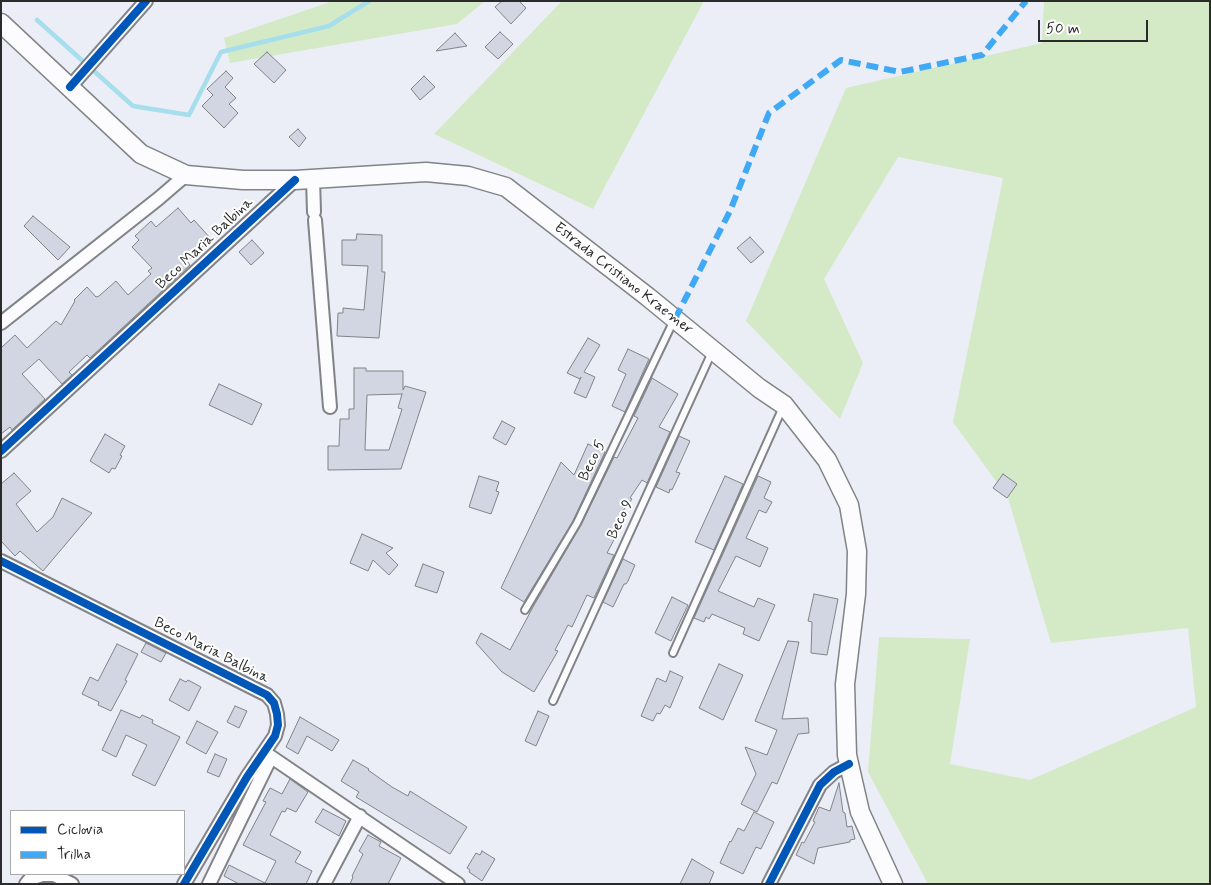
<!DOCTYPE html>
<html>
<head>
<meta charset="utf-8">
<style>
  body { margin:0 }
  #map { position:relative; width:1211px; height:885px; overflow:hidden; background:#ebeef6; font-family:Mynerve,sans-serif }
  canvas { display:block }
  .frame { position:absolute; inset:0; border:2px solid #2b2b2b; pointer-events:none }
  .legend { position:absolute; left:10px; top:810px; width:175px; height:65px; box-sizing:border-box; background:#fff; border:1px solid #aaa; margin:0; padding:6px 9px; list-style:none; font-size:15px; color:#2b2b2b }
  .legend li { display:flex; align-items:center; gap:10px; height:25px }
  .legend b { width:25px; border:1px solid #aaa }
  .scale { position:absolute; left:1038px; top:20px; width:110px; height:22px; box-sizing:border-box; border:2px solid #2b2b2b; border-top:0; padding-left:6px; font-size:15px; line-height:18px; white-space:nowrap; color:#2b2b2b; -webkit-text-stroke:4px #fff; paint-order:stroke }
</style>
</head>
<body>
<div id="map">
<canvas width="1211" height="885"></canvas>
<div class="frame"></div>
<ul class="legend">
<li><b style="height:6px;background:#0057b8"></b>Ciclovia</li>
<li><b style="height:6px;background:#3fa9f5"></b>Trilha</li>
</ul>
<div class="scale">50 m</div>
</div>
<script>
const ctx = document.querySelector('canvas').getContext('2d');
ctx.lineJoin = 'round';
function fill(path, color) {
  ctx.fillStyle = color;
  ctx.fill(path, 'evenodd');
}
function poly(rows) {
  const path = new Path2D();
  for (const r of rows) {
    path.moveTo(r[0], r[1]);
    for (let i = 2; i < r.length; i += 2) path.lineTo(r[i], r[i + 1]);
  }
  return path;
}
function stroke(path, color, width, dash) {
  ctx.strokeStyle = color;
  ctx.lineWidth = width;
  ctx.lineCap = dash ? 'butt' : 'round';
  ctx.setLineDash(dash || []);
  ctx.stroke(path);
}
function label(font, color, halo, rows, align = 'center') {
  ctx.font = font + ' Mynerve,sans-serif';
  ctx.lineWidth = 4;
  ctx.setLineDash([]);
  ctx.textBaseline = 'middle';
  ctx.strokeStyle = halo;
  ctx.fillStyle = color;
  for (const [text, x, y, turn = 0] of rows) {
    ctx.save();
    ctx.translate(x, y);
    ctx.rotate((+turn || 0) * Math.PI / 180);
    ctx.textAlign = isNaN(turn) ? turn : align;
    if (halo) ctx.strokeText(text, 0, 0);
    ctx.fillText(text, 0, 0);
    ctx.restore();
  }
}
fill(poly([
  [333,1,485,1,457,24,230,63,224,38],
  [562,1,704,1,593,209,434,134],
  [1044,1,1210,1,1210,884,928,884,868,772,879,637,970,639,950,764,1030,780,1196,707,1188,628,1051,643,1008,498,953,422,1003,178,898,157,824,279,863,363,840,419,746,321,846,88,1042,43]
]), '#d4eac6');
stroke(poly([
  [37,20,133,106,189,115,221,52,329,26,369,1]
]), '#a6deec', 4.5);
const building = poly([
  [502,1,519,1,526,8,511,24,495,7,502,1],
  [500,32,513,44,498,59,485,47,500,32],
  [455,33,467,46,436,51,455,33],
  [267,52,286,70,274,83,254,64,267,52],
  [226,71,233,78,225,87,236,98,229,104,238,113,224,128,202,106,213,95,207,89,226,71],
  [424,76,435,87,420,100,411,89,424,76],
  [298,129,306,138,299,147,289,137,298,129],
  [178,208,191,223,194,220,211,239,187,261,190,265,90,358,87,355,69,372,72,375,62,384,39,359,22,374,45,399,12,430,10,427,1,434,1,348,15,335,27,348,56,321,61,325,75,301,74,300,87,287,96,297,99,296,116,281,128,295,151,274,148,271,152,268,132,247,139,240,135,236,151,221,156,227,178,208],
  [33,216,70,247,58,260,24,226,33,216],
  [357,234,382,235,382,272,385,272,379,338,337,336,338,313,343,313,343,308,364,310,368,266,342,265,342,240,356,240,357,234],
  [750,237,764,252,751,263,737,248,750,237],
  [252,240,264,253,251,265,239,252,252,240],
  [588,338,600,345,584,372,595,377,586,398,574,393,581,377,580,379,567,373,588,338],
  [628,349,649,359,625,412,612,406,626,374,618,370,628,349],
  [354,368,366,368,366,371,403,371,403,390,405,386,426,392,401,469,328,470,328,446,339,446,340,419,349,419,349,409,354,409,354,368],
  [402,394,398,408,402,409,389,450,365,450,367,395,402,394],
  [652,378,678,394,659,427,670,432,647,483,642,480,630,498,632,499,622,512,627,515,607,553,614,555,594,598,587,595,572,627,568,625,555,650,558,651,534,692,502,672,476,643,481,633,510,650,533,607,581,525,614,457,617,458,638,418,634,416,652,378],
  [219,384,262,404,252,425,209,405,219,384],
  [502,421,515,428,506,445,493,438,502,421],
  [105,434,125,446,120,455,122,456,115,469,112,468,109,473,90,461,105,434],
  [679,436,690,441,676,472,680,473,672,490,670,489,669,493,656,487,679,436],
  [588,444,605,452,573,521,524,602,501,588,561,462,574,475,588,444],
  [14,473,31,491,16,504,37,532,53,517,62,498,92,513,43,571,20,551,15,556,1,541,1,484,14,473],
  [1003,474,1017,484,1007,498,993,488,1003,474],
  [479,476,499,482,496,491,499,492,491,514,469,507,479,476],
  [725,476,743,484,714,550,695,542,725,476],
  [758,476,771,482,764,498,772,502,766,513,759,510,746,538,768,548,760,567,736,556,718,591,754,607,758,598,775,605,759,641,743,634,745,628,712,614,709,619,706,617,704,622,694,618,758,476],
  [362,534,393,548,386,553,398,565,389,575,373,560,368,571,350,563,362,534],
  [623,559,635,565,628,581,626,584,624,584,613,607,603,602,623,559],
  [423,564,444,572,437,593,415,586,423,564],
  [814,594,838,599,827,655,811,653,812,622,808,621,814,594],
  [672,597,688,605,671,641,655,633,672,597],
  [788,641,799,642,782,719,808,718,809,733,798,734,777,784,772,782,757,812,741,804,756,774,745,747,767,755,777,730,755,721,788,641],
  [146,643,166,653,161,662,141,652,146,643],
  [117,644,138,654,125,680,127,681,111,711,98,705,99,702,82,694,90,677,98,681,117,644],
  [719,664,743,675,723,720,699,708,719,664],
  [670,671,683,677,670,708,665,705,660,714,657,713,653,721,641,716,657,678,666,682,670,671],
  [180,679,186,682,188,680,201,687,189,711,169,700,180,679],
  [235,706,247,711,239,728,227,722,235,706],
  [121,710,140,718,142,715,153,720,152,723,180,737,155,786,132,775,147,745,126,735,116,757,102,750,121,710],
  [538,711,549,716,536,746,525,741,538,711],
  [300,717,339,740,332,751,307,736,298,754,286,747,300,717],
  [197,721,218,732,206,754,186,743,197,721],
  [215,754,227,759,219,777,207,772,215,754],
  [353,760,369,769,368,770,392,787,408,796,410,791,467,827,450,854,356,797,359,792,341,781,353,760],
  [290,779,308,792,296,812,287,808,285,812,282,811,270,835,301,852,295,862,312,871,306,884,239,884,224,876,229,865,265,883,276,861,243,845,266,802,263,801,270,788,282,794,290,779],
  [839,783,843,812,845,813,847,827,852,826,855,839,850,840,850,842,818,848,814,864,796,855,802,842,804,843,815,822,813,821,819,807,830,811,839,783],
  [323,809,346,821,339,836,315,822,323,809],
  [754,812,774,822,761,849,756,847,743,874,720,863,730,841,731,842,738,828,744,831,754,812],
  [368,835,381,842,379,846,401,858,388,884,350,884,353,877,352,876,363,854,359,851,368,835],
  [482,851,495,859,482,881,469,872,470,870,467,868,476,853,480,855,482,851],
  [692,859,714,872,709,884,680,884,692,859]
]);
fill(building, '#d1d6e2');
stroke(building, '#818386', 1);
const lane = poly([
  [525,610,577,523,674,320],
  [673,653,783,407],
  [553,701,712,352]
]);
const street = poly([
  [70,87,146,1],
  [313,179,314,212],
  [315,220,330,407],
  [1,323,158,199,186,175],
  [1,451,295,180],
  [1,561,267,695,274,703,277,714,278,725,275,736,247,777,184,884],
  [264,752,458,884],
  [26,884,30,879,42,875,54,875,72,884],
  [209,884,271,757],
  [324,884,360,816],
  [769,884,820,785,834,772,849,764]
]);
const secondary = poly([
  [1,23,141,154,186,175,243,180,295,180,426,172,468,176,506,187,648,297,759,388,784,405,827,460,849,505,857,551,856,594,845,684,847,755,860,812,893,884]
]);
stroke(lane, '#818386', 10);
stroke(street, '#818386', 16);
stroke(secondary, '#818386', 21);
stroke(lane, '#fcfcfe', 6);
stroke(street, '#fcfcfe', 12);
stroke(secondary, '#fcfcfe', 18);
stroke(poly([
  [675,319,730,211,769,113,841,60,900,72,982,55,1026,1]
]), '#3fa9f5', 6, [12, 6]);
stroke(poly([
  [70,87,146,1],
  [1,451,295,180],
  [1,561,267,695,274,703,277,714,278,725,275,736,247,777,184,884],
  [769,884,820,785,834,772,849,764]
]), '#0057b8', 8);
label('15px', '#2b2b2b', '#fff', [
  ["Beco Maria Balbina",205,244,-43],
  ["Estrada Cristiano Kraemer",623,279,38],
  ["Beco 5",593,461,-64],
  ["Beco 9",621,520,-65],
  ["Beco Maria Balbina",211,651,27]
]);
</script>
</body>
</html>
